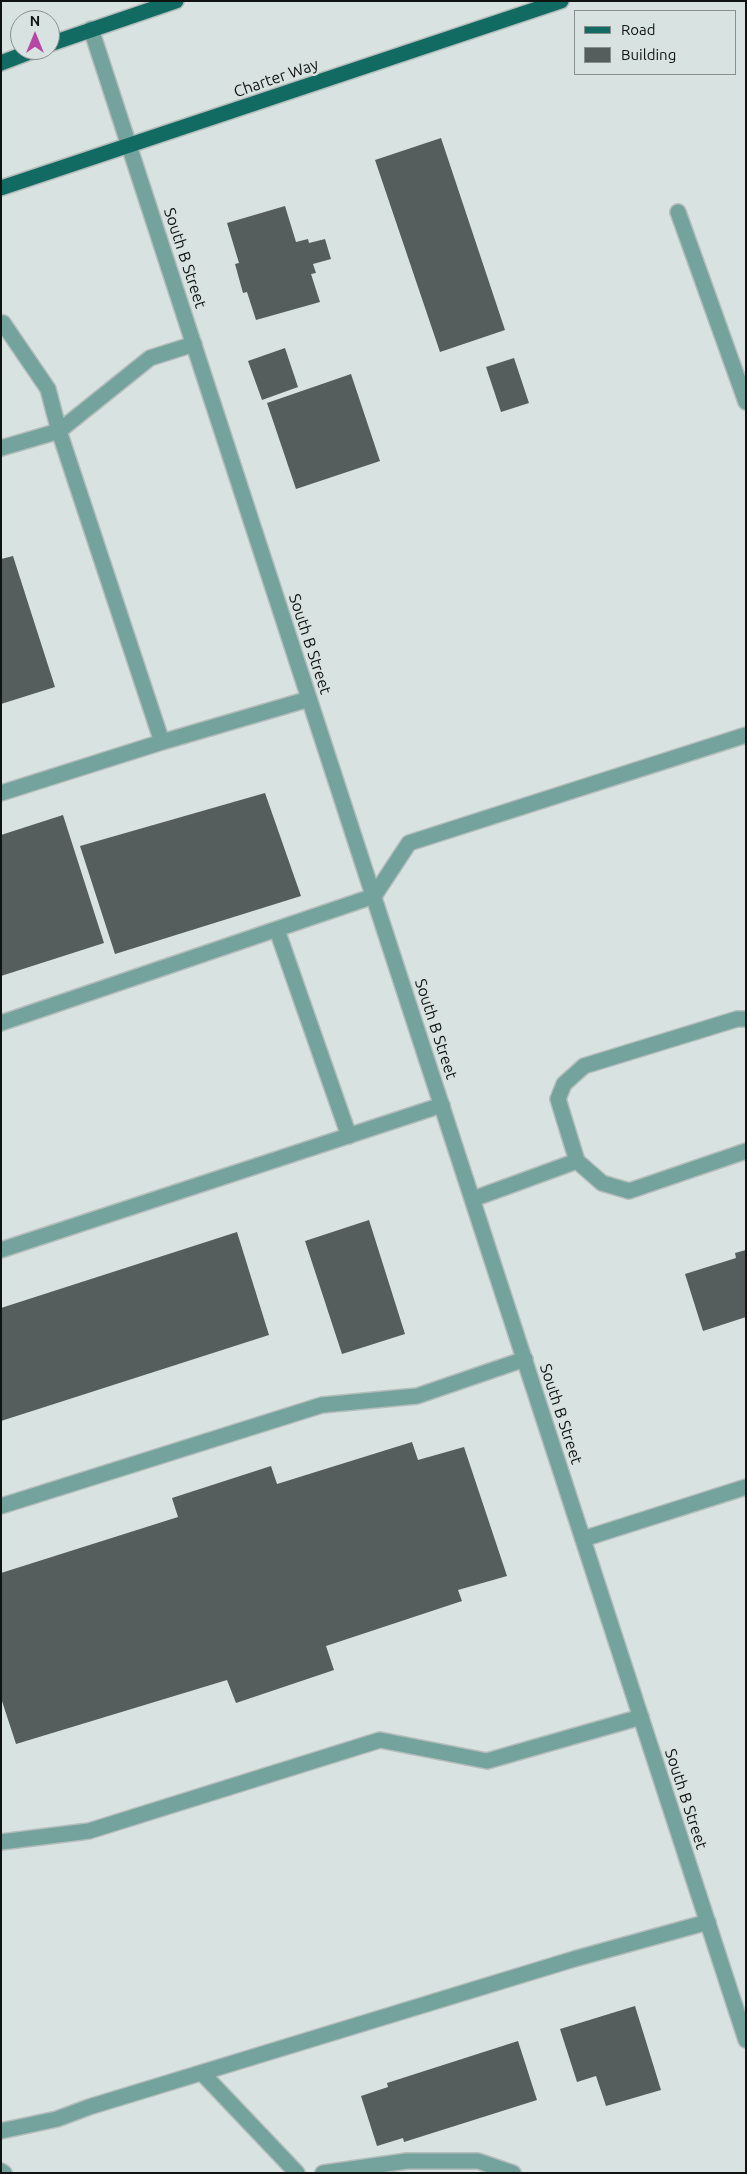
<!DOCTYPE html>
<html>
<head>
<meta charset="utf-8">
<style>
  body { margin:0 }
  #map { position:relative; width:747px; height:2174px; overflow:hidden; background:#d8e2e0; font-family:Ubuntu,sans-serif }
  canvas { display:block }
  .frame { position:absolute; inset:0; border:2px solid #0f1312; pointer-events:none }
  .legend { position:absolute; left:574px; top:10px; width:162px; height:65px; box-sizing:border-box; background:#d8e2e0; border:1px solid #888f8e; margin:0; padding:6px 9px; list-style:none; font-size:15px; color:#0f1312 }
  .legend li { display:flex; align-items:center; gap:10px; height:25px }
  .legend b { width:25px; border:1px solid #888f8e }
  .north { position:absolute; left:10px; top:10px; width:50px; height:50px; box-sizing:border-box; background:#d8e2e0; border:1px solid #888f8e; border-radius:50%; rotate:0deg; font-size:14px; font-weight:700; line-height:20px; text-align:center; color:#0f1312 }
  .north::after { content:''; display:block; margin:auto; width:18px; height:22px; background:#b747a4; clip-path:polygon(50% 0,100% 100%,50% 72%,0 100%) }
</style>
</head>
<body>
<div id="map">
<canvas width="747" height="2174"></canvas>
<div class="frame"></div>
<ul class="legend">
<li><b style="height:6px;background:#116b63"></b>Road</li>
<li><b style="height:14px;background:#555e5c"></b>Building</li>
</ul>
<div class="north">N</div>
</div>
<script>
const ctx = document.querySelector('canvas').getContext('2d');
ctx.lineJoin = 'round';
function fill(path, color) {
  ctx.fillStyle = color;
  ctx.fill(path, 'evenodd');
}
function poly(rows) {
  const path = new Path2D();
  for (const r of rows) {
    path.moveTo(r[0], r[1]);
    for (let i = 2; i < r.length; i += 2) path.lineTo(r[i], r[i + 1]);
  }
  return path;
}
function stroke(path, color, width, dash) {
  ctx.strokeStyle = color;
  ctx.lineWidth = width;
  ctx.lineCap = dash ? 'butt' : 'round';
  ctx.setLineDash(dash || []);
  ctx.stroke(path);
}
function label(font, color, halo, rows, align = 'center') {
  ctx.font = font + ' Ubuntu,sans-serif';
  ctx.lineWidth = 5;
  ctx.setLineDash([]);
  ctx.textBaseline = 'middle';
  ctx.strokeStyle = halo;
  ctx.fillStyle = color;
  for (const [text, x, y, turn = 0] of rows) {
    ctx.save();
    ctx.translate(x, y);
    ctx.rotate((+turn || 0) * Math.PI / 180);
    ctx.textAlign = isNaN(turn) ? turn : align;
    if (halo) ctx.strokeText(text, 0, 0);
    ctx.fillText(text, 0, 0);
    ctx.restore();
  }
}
fill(poly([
  [441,138,505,330,440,352,375,160],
  [285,206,296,242,308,239,309,243,325,239,331,259,313,264,316,273,311,274,320,302,256,320,247,292,243,293,235,264,239,263,227,223],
  [285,348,298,387,262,400,248,361],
  [514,358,529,403,501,412,486,367],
  [351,374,380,461,296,489,267,403],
  [13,556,55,687,1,704,1,559],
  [265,793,301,896,115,954,80,846],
  [63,815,104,943,1,976,1,835],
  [369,1220,405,1334,342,1354,305,1241],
  [237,1232,269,1335,1,1421,1,1308],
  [746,1250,746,1317,703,1331,685,1274,736,1258,735,1253],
  [412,1442,418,1460,464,1447,507,1576,458,1590,462,1601,326,1646,334,1670,236,1703,227,1680,16,1744,1,1698,1,1573,178,1517,172,1498,271,1466,277,1484],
  [635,2006,661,2090,606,2106,596,2076,577,2082,560,2029],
  [518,2041,537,2100,404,2142,403,2138,377,2146,361,2096,388,2087,387,2083]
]), '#555e5c');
const service = poly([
  [678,212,746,402],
  [1,323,3,323,48,389,59,431,162,742],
  [1,448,59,431,150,358,194,344],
  [1,793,162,742,309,699],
  [277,930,349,1136],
  [746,1019,737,1019,584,1066,564,1084,558,1099,577,1161,602,1183,629,1191,746,1151],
  [1,1023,374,896,409,843,746,735],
  [473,1199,577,1161],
  [1,1250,442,1105],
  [1,1506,322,1405,417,1396,525,1359],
  [583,1539,746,1487],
  [1,1842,89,1831,380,1740,487,1761,641,1717],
  [202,2073,297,2173],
  [1,2131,57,2119,89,2107,574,1959,708,1922],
  [1,2171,4,2173],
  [323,2173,407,2161,478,2161,513,2173]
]);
const tertiary = poly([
  [91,29,746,2040]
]);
const primary = poly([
  [50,44,176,1],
  [1,63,35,50],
  [1,188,561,1]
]);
stroke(service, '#b4bdbb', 18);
stroke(tertiary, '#b4bdbb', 18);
stroke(primary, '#b4bdbb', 18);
stroke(service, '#73a39c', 15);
stroke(tertiary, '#73a39c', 15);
stroke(primary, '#116b63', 15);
label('16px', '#0f1312', '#d8e2e0', [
  ["Charter Way",276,78,-19],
  ["South B Street",185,258,72],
  ["South B Street",310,644,72],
  ["South B Street",436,1029,72],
  ["South B Street",561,1414,72],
  ["South B Street",686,1799,72]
]);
</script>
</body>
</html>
